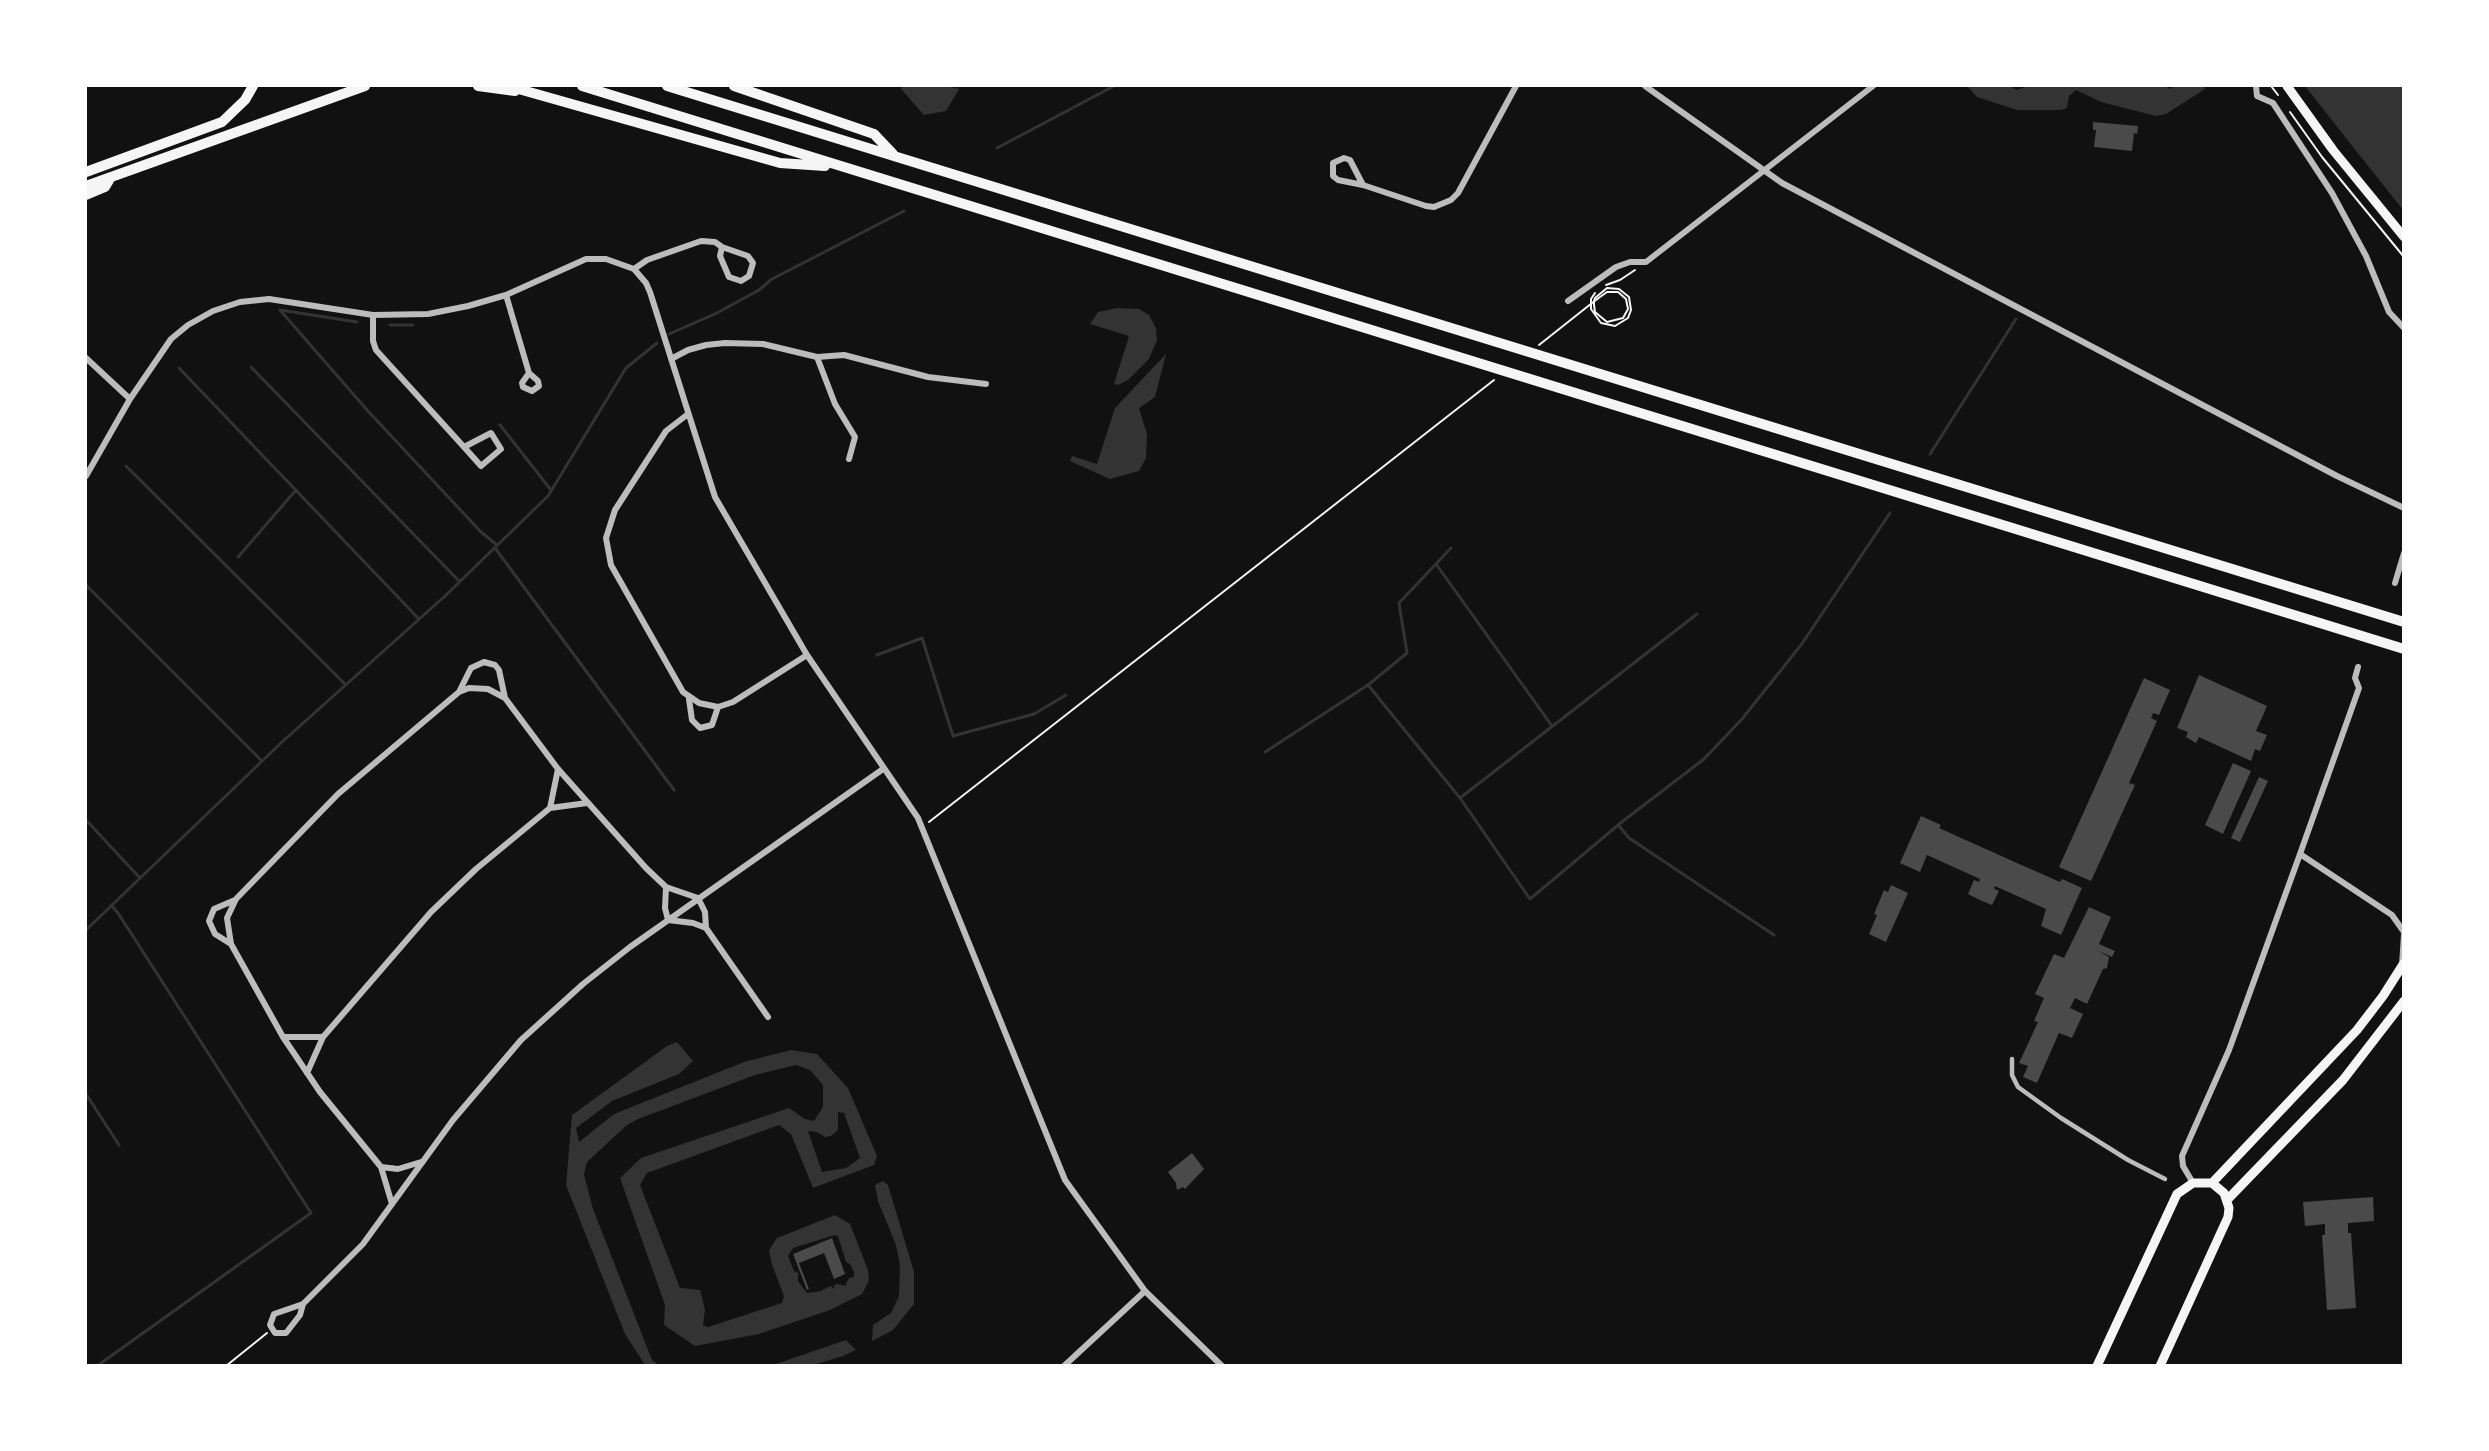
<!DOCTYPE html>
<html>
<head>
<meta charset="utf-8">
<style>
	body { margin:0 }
	#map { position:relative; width:2489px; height:1451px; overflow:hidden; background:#111; font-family:Inter,sans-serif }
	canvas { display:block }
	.frame { position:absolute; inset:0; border:87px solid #fff; pointer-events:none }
</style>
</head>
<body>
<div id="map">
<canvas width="2489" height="1451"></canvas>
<div class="frame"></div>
</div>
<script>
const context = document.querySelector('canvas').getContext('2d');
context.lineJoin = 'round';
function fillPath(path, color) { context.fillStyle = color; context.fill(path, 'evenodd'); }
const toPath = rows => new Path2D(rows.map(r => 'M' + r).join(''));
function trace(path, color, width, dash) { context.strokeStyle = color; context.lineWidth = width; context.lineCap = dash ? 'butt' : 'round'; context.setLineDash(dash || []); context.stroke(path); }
fillPath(toPath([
	[903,86,946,86,959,89,946,111,924,115,901,89],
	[1967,86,2009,86,2017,90,2028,86,2165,86,2170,89,2175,86,2204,86,2205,89,2166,114,2156,116,2101,102,2076,90,2069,96,2067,108,2061,110,2017,110,1977,97],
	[2305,86,2403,86,2403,210,2338,128],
	[1117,308,1139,309,1149,315,1156,328,1157,340,1149,359,1128,380,1118,385,1114,384,1129,336,1090,324,1098,312],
	[1166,354,1155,397,1139,408,1147,434,1146,458,1139,471,1110,479,1070,461,1072,456,1097,464,1115,408],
	[677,1042,693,1061,679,1074,612,1101,576,1128,579,1142,614,1114,744,1062,791,1050,817,1054,848,1088,877,1156,874,1165,813,1188,791,1134,779,1125,647,1173,640,1185,680,1288,700,1290,705,1310,703,1325,708,1327,782,1303,784,1296,772,1265,769,1250,777,1238,835,1215,850,1224,868,1270,869,1281,862,1294,830,1310,759,1334,695,1346,664,1325,665,1305,620,1178,641,1158,789,1108,805,1119,814,1121,823,1107,823,1085,810,1070,796,1065,755,1075,638,1119,627,1125,587,1162,584,1174,593,1209,652,1360,659,1365,645,1365,625,1334,566,1185,572,1115,667,1046],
	[838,1112,844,1113,860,1158,846,1168,822,1172,808,1131,817,1132,825,1137,831,1136,838,1130],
	[835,1235,838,1236,846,1262,850,1264,854,1272,854,1277,849,1278,845,1286,839,1284,834,1285,834,1289,830,1286,821,1291,807,1293,798,1281,798,1273,794,1271,788,1256,793,1248],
	[883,1181,888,1185,914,1272,914,1304,893,1330,872,1341,873,1325,891,1313,899,1296,900,1265,896,1245,878,1201,875,1185],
	[846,1340,856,1350,843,1356,813,1365,773,1365]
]), '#333');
trace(toPath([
	[997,148,1114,86],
	[357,322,280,310,367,410,481,532,497,545],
	[390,325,413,325],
	[669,334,717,313,759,290,772,279,904,211],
	[251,367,459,581],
	[179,368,418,618],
	[500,425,551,490],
	[1930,454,2016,319],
	[126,466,345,684],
	[495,548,674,790],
	[1451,548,1399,603,1407,653,1368,685,1460,798,1530,899,1623,821,1704,759,1742,719,1801,645,1890,513],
	[238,557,296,490],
	[1436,564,1552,726],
	[86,585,262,761],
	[877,655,922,638,953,736,1034,714,1066,695],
	[1265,752,1368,685],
	[1460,798,1697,614],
	[86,820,139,877],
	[1619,826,1629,838,1774,935],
	[86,930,282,742,445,596,548,496,626,368,657,343],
	[86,1094,119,1145],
	[97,1366,311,1213,118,913,111,905]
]), '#333', 3);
fillPath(toPath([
	[2093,122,2138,126,2137,134,2134,133,2132,151,2094,147,2096,130,2093,130],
	[2199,675,2267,706,2256,731,2267,735,2260,751,2255,749,2251,761,2199,737,2196,743,2186,737,2188,732,2177,728],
	[2144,678,2170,690,2159,715,2153,713,2151,718,2157,721,2129,783,2135,785,2091,881,2059,867],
	[2233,763,2251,771,2223,834,2205,825],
	[2259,777,2268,781,2240,842,2231,838],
	[1921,816,1941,825,1939,828,2017,863,2060,882,2062,879,2082,888,2061,935,2041,926,2046,909,1995,886,1994,889,1999,891,1992,905,1980,900,1968,894,1974,880,1979,882,1980,879,1927,855,1920,872,1900,863],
	[1891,885,1908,893,1886,942,1869,934,1877,915,1874,914,1884,890,1888,892],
	[2089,907,2111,917,2099,944,2115,951,2112,957,2096,950,2109,957,2107,968,2103,969,2087,1004,2075,998,2070,1008,2083,1014,2072,1038,2059,1033,2037,1083,2023,1077,2028,1066,2019,1063,2038,1022,2034,1021,2044,998,2035,994,2054,954,2064,958],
	[1192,1153,1204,1169,1185,1189,1183,1187,1177,1190,1176,1183,1168,1172],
	[2373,1197,2374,1221,2348,1223,2348,1233,2351,1233,2356,1308,2327,1310,2322,1235,2325,1235,2325,1224,2305,1226,2303,1202],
	[832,1238,845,1274,834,1279,824,1253,799,1263,809,1289,807,1290,793,1254]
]), '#4a4a4a');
trace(toPath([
	[2271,86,2278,95],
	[2290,112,2322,157,2404,257],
	[1606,285,1620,280,1635,270],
	[1539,345,1592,303,1600,297,1607,292,1618,292,1626,299,1628,309,1623,318,1607,322,1595,312,1594,305,1594,301,1595,298,1607,288,1619,289,1629,297,1631,310,1628,318,1615,326,1601,323,1591,309,1591,299,1595,293],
	[929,822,1494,380],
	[226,1366,267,1333]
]), '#f5f5f5', 2);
trace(toPath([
	[2012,1059,2012,1075,2018,1087,2061,1118,2128,1160,2165,1179]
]), '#bcbcbc', 4.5);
trace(toPath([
	[1645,86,1782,183,2337,476,2404,508],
	[2256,86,2257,96,2273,103,2332,193,2366,256,2389,312,2404,328],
	[1363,185,1350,160,1344,158,1333,163,1333,176,1338,180,1363,185,1426,206,1434,207,1451,200,1458,193,1516,86],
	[722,247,748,256,753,263,749,276,741,281,729,277,720,256,722,247],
	[634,269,647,260,701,241,715,242,722,247],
	[506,295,529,373,522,383,523,387,532,391,539,386,538,381,529,373],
	[1568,301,1616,267,1630,262,1646,262,1873,86],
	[373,315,373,341,376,350,464,447,481,466,501,449,491,433,464,447],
	[817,357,835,404,855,437,849,459],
	[86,358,130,399],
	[671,359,688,350,706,345,725,343,763,344,817,357,844,355,928,377,986,384],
	[688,414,666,431,615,510,606,538,611,565,683,692,699,703,718,707,733,702,807,655],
	[86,476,130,399,171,339,188,325,213,311,240,302,269,299,373,315,428,314,468,306,506,295,586,259,606,259,634,269,646,283,650,292,715,497,807,655,918,818,1065,1180,1145,1291,1222,1366],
	[2395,583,2404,553],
	[459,692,471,668,484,662,495,665,499,670,505,698],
	[689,699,692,720,700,728,712,725,718,707],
	[550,808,558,769],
	[2300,854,2392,915,2404,932],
	[666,887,665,908,668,920,693,923,706,928],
	[231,944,215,934,209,921,214,909,235,900],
	[2402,966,2404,934],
	[283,1037,323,1037],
	[307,1073,323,1037,431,912,476,869,550,808,587,803],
	[381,1167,398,1169,421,1162],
	[2193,1183,2183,1166,2182,1156,2229,1050,2300,854,2359,688,2355,678,2358,667],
	[392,1204,381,1167,320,1092,283,1037,231,944,227,918,236,899,338,794,459,692,469,688,488,689,505,698,558,769,646,868,666,887,698,898,705,912,706,928,768,1017],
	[303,1304,300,1315,286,1333,275,1333,270,1325,274,1314,303,1304,363,1244,453,1120,521,1040,583,984,630,947,883,769],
	[1064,1366,1145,1291]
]), '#bcbcbc', 6);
trace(toPath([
	[2287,86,2333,150,2404,237],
	[2212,1183,2357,1030,2383,996,2404,963],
	[2227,1200,2343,1080,2404,1001],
	[2097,1366,2177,1194,2193,1183,2212,1183,2224,1193,2229,1208,2228,1217,2160,1366]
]), '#f5f5f5', 9);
trace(toPath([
	[478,86,515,91],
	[508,86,780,163,825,166],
	[582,86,2404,649],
	[667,86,2404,622],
	[734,86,874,134,893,154],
	[86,172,222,122,245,100,253,86],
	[86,186,365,86],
	[86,195,105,187,111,177]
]), '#f5f5f5', 10);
</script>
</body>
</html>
